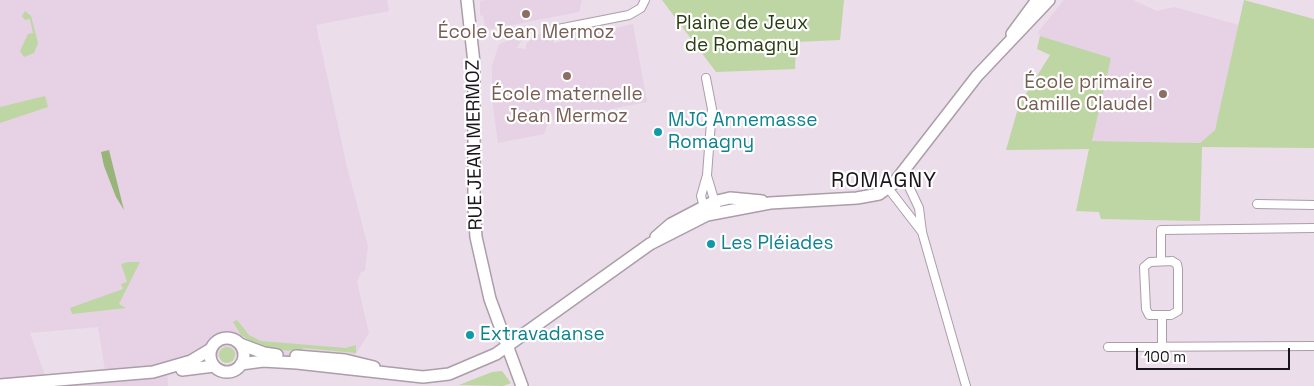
<!DOCTYPE html>
<html>
<head>
<meta charset="utf-8">
<style>
	body { margin:0 }
	#map { position:relative; width:1314px; height:386px; overflow:hidden; background:#ebdde9; font-family:"Space Grotesk",sans-serif }
	canvas { display:block }
	.scale { position:absolute; left:1136px; top:348px; width:154px; height:22px; box-sizing:border-box; border:2px solid #1a151a; border-top:0; padding-left:6px; font-size:15px; line-height:18px; white-space:nowrap; color:#1a151a; -webkit-text-stroke:4px #fff; paint-order:stroke }
</style>
</head>
<body>
<div id="map">
<canvas width="1314" height="386"></canvas>
<div class="scale">100 m</div>
</div>
<script>
const context = document.querySelector('canvas').getContext('2d');
context.lineJoin = 'round';
function fillPath(path, color) { context.fillStyle = color; context.fill(path, 'evenodd'); }
const toPath = rows => new Path2D(rows.map(r => 'M' + r).join(''));
function trace(path, color, width, dash) { context.strokeStyle = color; context.lineWidth = width; context.lineCap = dash ? 'butt' : 'round'; context.setLineDash(dash || []); context.stroke(path); }
function drawText(font, color, halo, rows, align = 'center') {
  context.font = font + ' "Space Grotesk",sans-serif'; context.lineWidth = 4.5; context.setLineDash([]); context.textBaseline = 'middle'; context.strokeStyle = halo; context.fillStyle = color; for (const [text, x, y, turn = 0] of rows) {
    context.save(); context.translate(x, y); context.rotate((+turn || 0) * Math.PI / 180); context.textAlign = isNaN(turn) ? turn : align; if (halo) context.strokeText(text, 0, 0); context.fillText(text, 0, 0); context.restore();
  }
}
fillPath(toPath([
	[0,0,387,0,389,11,316,25,347,167,368,246,365,271,361,272,357,282,369,333,349,365,227,355,167,370,168,386,0,386],
	[98,327,106,376,47,381,30,333],
	[484,0,582,0,579,12,491,29,485,28,483,15,480,16,480,1],
	[1064,0,1133,0,1157,11,1174,7,1239,25,1215,130,1200,143,1092,141,1110,58,1040,36,1038,32],
	[633,24,647,102,549,121,544,134,498,143,492,99,492,66,499,44,524,35,517,48,526,49,526,44,536,35,548,32,553,36,554,43]
]), '#e6d2e4');
fillPath(toPath([
	[662,0,844,0,840,40,796,42,795,69,716,72],
	[1244,0,1314,19,1314,148,1202,147,1200,221,1101,219,1099,212,1076,211,1089,149,1006,150,1019,105,1050,55,1037,49,1040,36,1111,58,1092,141,1200,143,1215,130],
	[25,11,31,16,38,43,34,53,24,57,20,51,28,34,33,33,30,19,25,20,22,16],
	[45,96,48,107,0,123,0,107],
	[128,262,140,262,119,304,126,308,72,314,70,308,123,289,121,284,127,282,121,264],
	[237,320,249,335,261,341,346,348,356,345,356,353,304,348,298,351,278,350,259,346,241,335,233,322],
	'219 355a8 8 0 1 1 16 0a8 8 0 1 1-16 0Z',
	[502,371,511,383,503,386,459,385,492,372]
]), '#bdd6a3');
fillPath(toPath([
	[109,150,124,210,116,197,104,166,101,152]
]), '#98b479');
const street = toPath([
	[558,29,629,15,641,8,645,0],
	[902,172,919,208,922,232,966,386],
	[707,176,716,206],
	[888,188,922,232],
	[1257,204,1314,205],
	[705,211,701,196,707,175,712,109,706,78],
	[1161,261,1161,230,1314,228],
	[1172,261,1177,264,1178,269,1178,311,1171,315,1149,315,1146,309,1144,267,1150,262,1172,261],
	[1162,316,1162,347],
	[1108,347,1314,346]
]);
const secondary = toPath([
	[467,0,474,63,474,206,476,237,490,299,522,386],
	[1012,34,1037,0],
	[656,237,671,224,713,202,730,198,762,201],
	'210 355a17 17 0 1 1 34 0a17 17 0 1 1-34 0Z',
	[240,344,264,353,277,355],
	[296,356,345,360,374,367],
	[241,364,263,361,297,363,423,377,449,374,496,354,650,244,707,215,770,203,857,198,879,194,894,183,977,76,1049,0],
	[182,370,214,366],
	[0,385,153,372,191,361,211,349]
]);
trace(street, '#ab9ea9', 10);
trace(secondary, '#ab9ea9', 14);
trace(street, '#fff', 8);
trace(secondary, '#fff', 11);
for (const [x, y, r, color] of [
	[526,14,5,"#8d6e63"],
	[567,76,5,"#8d6e63"],
	[1163,94,5,"#8d6e63"],
	[658,132,5,"#0f9aa8"],
	[711,244,5,"#0f9aa8"],
	[470,335,5,"#0f9aa8"]
]) { const dot = new Path2D(); dot.arc(x, y, r, 0, 2 * Math.PI); context.fillStyle = color; context.fill(dot); trace(dot, '#fff', 2); }
drawText('19px', '#2a3d12', '#fff', [
	["Plaine de Jeux",742,24],
	["de Romagny",742,46]
]);
drawText('19px', '#785e54', '#fff', [
	["École Jean Mermoz",526,33],
	["École primaire",1153,83,"right"],
	["Camille Claudel",1153,105,"right"],
	["École maternelle",567,95],
	["Jean Mermoz",567,117]
]);
drawText('19px', '#0d838f', '#fff', [
	["MJC Annemasse",668,121],
	["Romagny",668,143],
	["Les Pléiades",721,244],
	["Extravadanse",480,335]
], 'left');
drawText('19px', '#1a151a', '#fff', [
	["RUE JEAN MERMOZ",475,145,-91]
]);
context.letterSpacing = '1px';
drawText('21px', '#1a151a', '#fff', [
	["ROMAGNY",884,181]
]);
context.letterSpacing = '0px';
</script>
</body>
</html>
